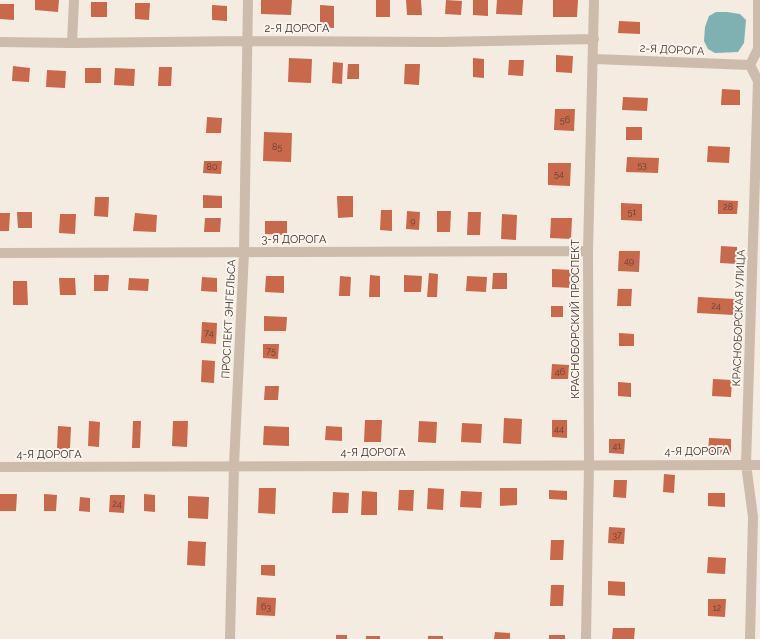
<!DOCTYPE html>
<html>
<head>
<meta charset="utf-8">
<style>
	body { margin:0 }
	canvas { display:block; background:#f4ebe1 }
</style>
</head>
<body>
<canvas width="760" height="639"></canvas>
<script>
const context = document.querySelector('canvas').getContext('2d');
context.lineJoin = 'round';
function fillPath(path, color) { context.fillStyle = color; context.fill(path, 'evenodd'); }
const toPath = rows => new Path2D(rows.map(r => 'M' + r).join(''));
function trace(path, color, width, dash) { context.strokeStyle = color; context.lineWidth = width; context.lineCap = dash ? 'butt' : 'round'; context.setLineDash(dash || []); context.stroke(path); }
function drawText(font, color, halo, rows, align = 'center') {
  context.font = font + ' Raleway,sans-serif'; context.lineWidth = 4; context.setLineDash([]); context.textBaseline = 'middle'; context.strokeStyle = halo; context.fillStyle = color; for (const [text, x, y, turn = 0] of rows) {
    context.save(); context.translate(x, y); context.rotate((+turn || 0) * Math.PI / 180); context.textAlign = isNaN(turn) ? turn : align; if (halo) context.strokeText(text, 0, 0); context.fillText(text, 0, 0); context.restore();
  }
}
fillPath(toPath([
	[716,12,727,12,740,14,746,20,744,43,738,52,715,53,708,49,704,41,705,27,709,16]
]), '#7fb0b2');
fillPath(toPath([
	[35,0,59,0,58,12,35,10],
	[261,0,292,0,291,15,261,14],
	[376,0,390,0,390,17,376,17],
	[406,0,421,0,422,15,407,15],
	[446,0,462,1,461,15,445,14],
	[473,0,488,0,488,16,473,15],
	[497,0,523,0,522,15,496,14],
	[553,0,578,0,577,17,553,17],
	[91,2,107,2,107,17,91,17],
	[135,3,150,3,149,20,135,19],
	[0,4,14,4,14,20,0,19],
	[212,5,227,6,227,21,212,20],
	[320,5,334,6,334,28,320,27],
	[619,21,640,22,640,34,618,33],
	[556,55,573,56,572,73,556,72],
	[289,58,312,59,311,83,288,82],
	[473,58,484,59,484,78,473,77],
	[509,60,524,60,523,76,508,75],
	[333,62,343,63,342,84,332,83],
	[348,64,359,64,359,79,347,79],
	[405,64,420,64,419,85,404,84],
	[13,66,30,68,29,82,12,81],
	[159,67,172,67,171,86,158,86],
	[85,68,101,68,101,83,85,83],
	[115,68,135,69,134,86,114,85],
	[47,70,66,71,65,88,46,87],
	[722,89,740,90,740,105,721,105],
	[623,97,648,98,647,111,622,110],
	[555,109,575,109,574,131,554,130],
	[207,117,222,118,221,133,206,133],
	[626,127,642,127,642,140,626,140],
	[264,132,292,133,291,162,263,161],
	[708,146,730,147,729,163,707,162],
	[627,157,659,158,658,173,626,172],
	[204,161,222,161,221,174,203,173],
	[548,163,571,163,570,186,548,185],
	[203,195,222,196,222,208,203,208],
	[337,196,353,196,353,217,338,218],
	[95,197,109,197,108,217,94,216],
	[718,200,738,201,737,214,718,214],
	[621,203,642,204,642,221,621,220],
	[381,210,392,210,392,231,380,230],
	[407,211,420,212,419,230,406,229],
	[437,211,451,211,450,232,437,232],
	[17,212,32,212,32,228,18,228],
	[468,212,481,212,480,235,467,235],
	[0,213,10,213,9,231,0,231],
	[135,213,157,215,156,232,133,231],
	[60,214,76,214,75,234,59,233],
	[502,214,517,215,516,240,501,239],
	[205,218,221,218,220,232,204,232],
	[551,218,572,218,571,239,550,238],
	[265,221,287,221,287,235,265,234],
	[721,246,737,247,737,264,720,263],
	[619,251,640,251,639,272,618,271],
	[552,269,573,270,572,288,552,287],
	[429,273,438,274,437,297,427,297],
	[493,273,507,273,507,289,492,289],
	[94,275,109,275,108,291,94,291],
	[370,275,380,276,380,297,369,297],
	[404,275,422,276,421,292,404,292],
	[266,276,284,276,284,293,265,292],
	[340,276,351,277,350,296,339,296],
	[467,276,487,277,486,292,466,291],
	[202,277,217,278,217,292,201,291],
	[59,278,75,278,76,295,60,295],
	[129,278,149,279,148,291,128,290],
	[13,281,27,281,28,305,13,305],
	[618,289,632,289,631,306,617,306],
	[698,297,735,299,734,315,697,313],
	[551,306,563,306,563,317,551,317],
	[264,316,287,317,286,331,264,331],
	[202,322,217,323,216,344,201,343],
	[619,333,634,334,634,346,619,346],
	[263,344,279,344,278,359,263,358],
	[202,360,215,361,214,383,201,382],
	[552,364,569,365,568,379,551,379],
	[713,379,732,380,731,397,712,396],
	[618,382,631,383,631,397,618,396],
	[265,386,279,386,278,400,264,400],
	[504,418,522,419,521,444,503,443],
	[365,420,382,420,381,442,364,442],
	[552,420,567,420,567,438,552,437],
	[89,421,100,422,99,447,88,446],
	[133,421,141,421,140,448,132,448],
	[173,421,188,421,187,447,172,446],
	[419,421,437,422,436,443,418,442],
	[462,423,482,424,481,443,461,442],
	[58,426,71,427,70,449,57,449],
	[264,426,289,427,289,446,263,445],
	[326,426,342,427,342,441,325,440],
	[709,438,731,439,731,455,708,454],
	[609,439,625,439,624,454,609,453],
	[664,474,675,475,674,493,663,492],
	[614,480,627,480,626,498,613,497],
	[259,488,276,488,275,514,258,513],
	[428,488,444,489,443,510,427,509],
	[500,488,517,488,517,505,500,506],
	[399,490,414,490,413,511,398,510],
	[549,490,567,491,567,500,549,499],
	[362,491,377,492,377,515,361,515],
	[461,491,482,492,481,508,460,507],
	[333,492,349,493,348,513,332,513],
	[708,493,725,493,725,507,708,506],
	[0,494,17,494,16,511,0,511],
	[44,494,57,495,56,511,44,511],
	[144,494,155,495,155,512,144,511],
	[110,495,125,495,124,513,109,512],
	[188,496,209,497,208,519,188,518],
	[80,497,90,498,90,512,79,511],
	[609,527,625,528,624,544,608,543],
	[551,540,564,540,563,560,550,560],
	[188,541,206,542,205,566,187,565],
	[708,557,726,558,725,574,707,573],
	[261,565,275,565,275,576,261,575],
	[608,581,625,582,625,596,608,595],
	[551,585,564,585,563,606,550,606],
	[257,597,276,598,275,616,256,615],
	[708,599,726,599,725,617,708,616],
	[613,628,635,628,634,639,612,639],
	[495,632,510,633,510,639,494,639],
	[336,635,347,635,347,639,336,639],
	[549,635,565,635,565,639,549,639],
	[366,636,380,636,380,639,366,639],
	[428,636,443,636,443,639,428,639]
]), '#c8694b');
trace(toPath([
	[0,42,72,43,247,41,440,42,594,39],
	[72,43,74,0],
	[594,59,750,65],
	[0,253,588,251],
	[0,467,760,465],
	[230,639,234,465,244,252,248,0],
	[586,639,589,465,588,251,594,0],
	[750,639,753,517,746,464,758,81,750,65,758,49,758,0]
]), '#cdbbac', 10);
drawText('9px', '#5e3e33', null, [
	["56",565,120],
	["85",277,147],
	["53",642,165],
	["80",212,167],
	["54",559,174],
	["28",728,207],
	["51",632,212],
	["9",413,221],
	["49",629,261],
	["24",716,306],
	["74",209,333],
	["75",271,351],
	["46",560,372],
	["44",559,429],
	["41",617,446],
	["24",117,504],
	["37",617,535],
	["63",266,607],
	["12",717,608]
]);
drawText('11px', '#3b302b', '#fbf5ee', [
	["2-Я ДОРОГА",297,29],
	["2-Я ДОРОГА",672,50,3],
	["3-Я ДОРОГА",294,240],
	["КРАСНОБОРСКАЯ УЛИЦА",739,318,-88],
	["ПРОСПЕКТ ЭНГЕЛЬСА",229,319,-87],
	["КРАСНОБОРСКИЙ ПРОСПЕКТ",576,319,-90],
	["4-Я ДОРОГА",697,452],
	["4-Я ДОРОГА",373,453],
	["4-Я ДОРОГА",49,455]
]);
</script>
</body>
</html>
